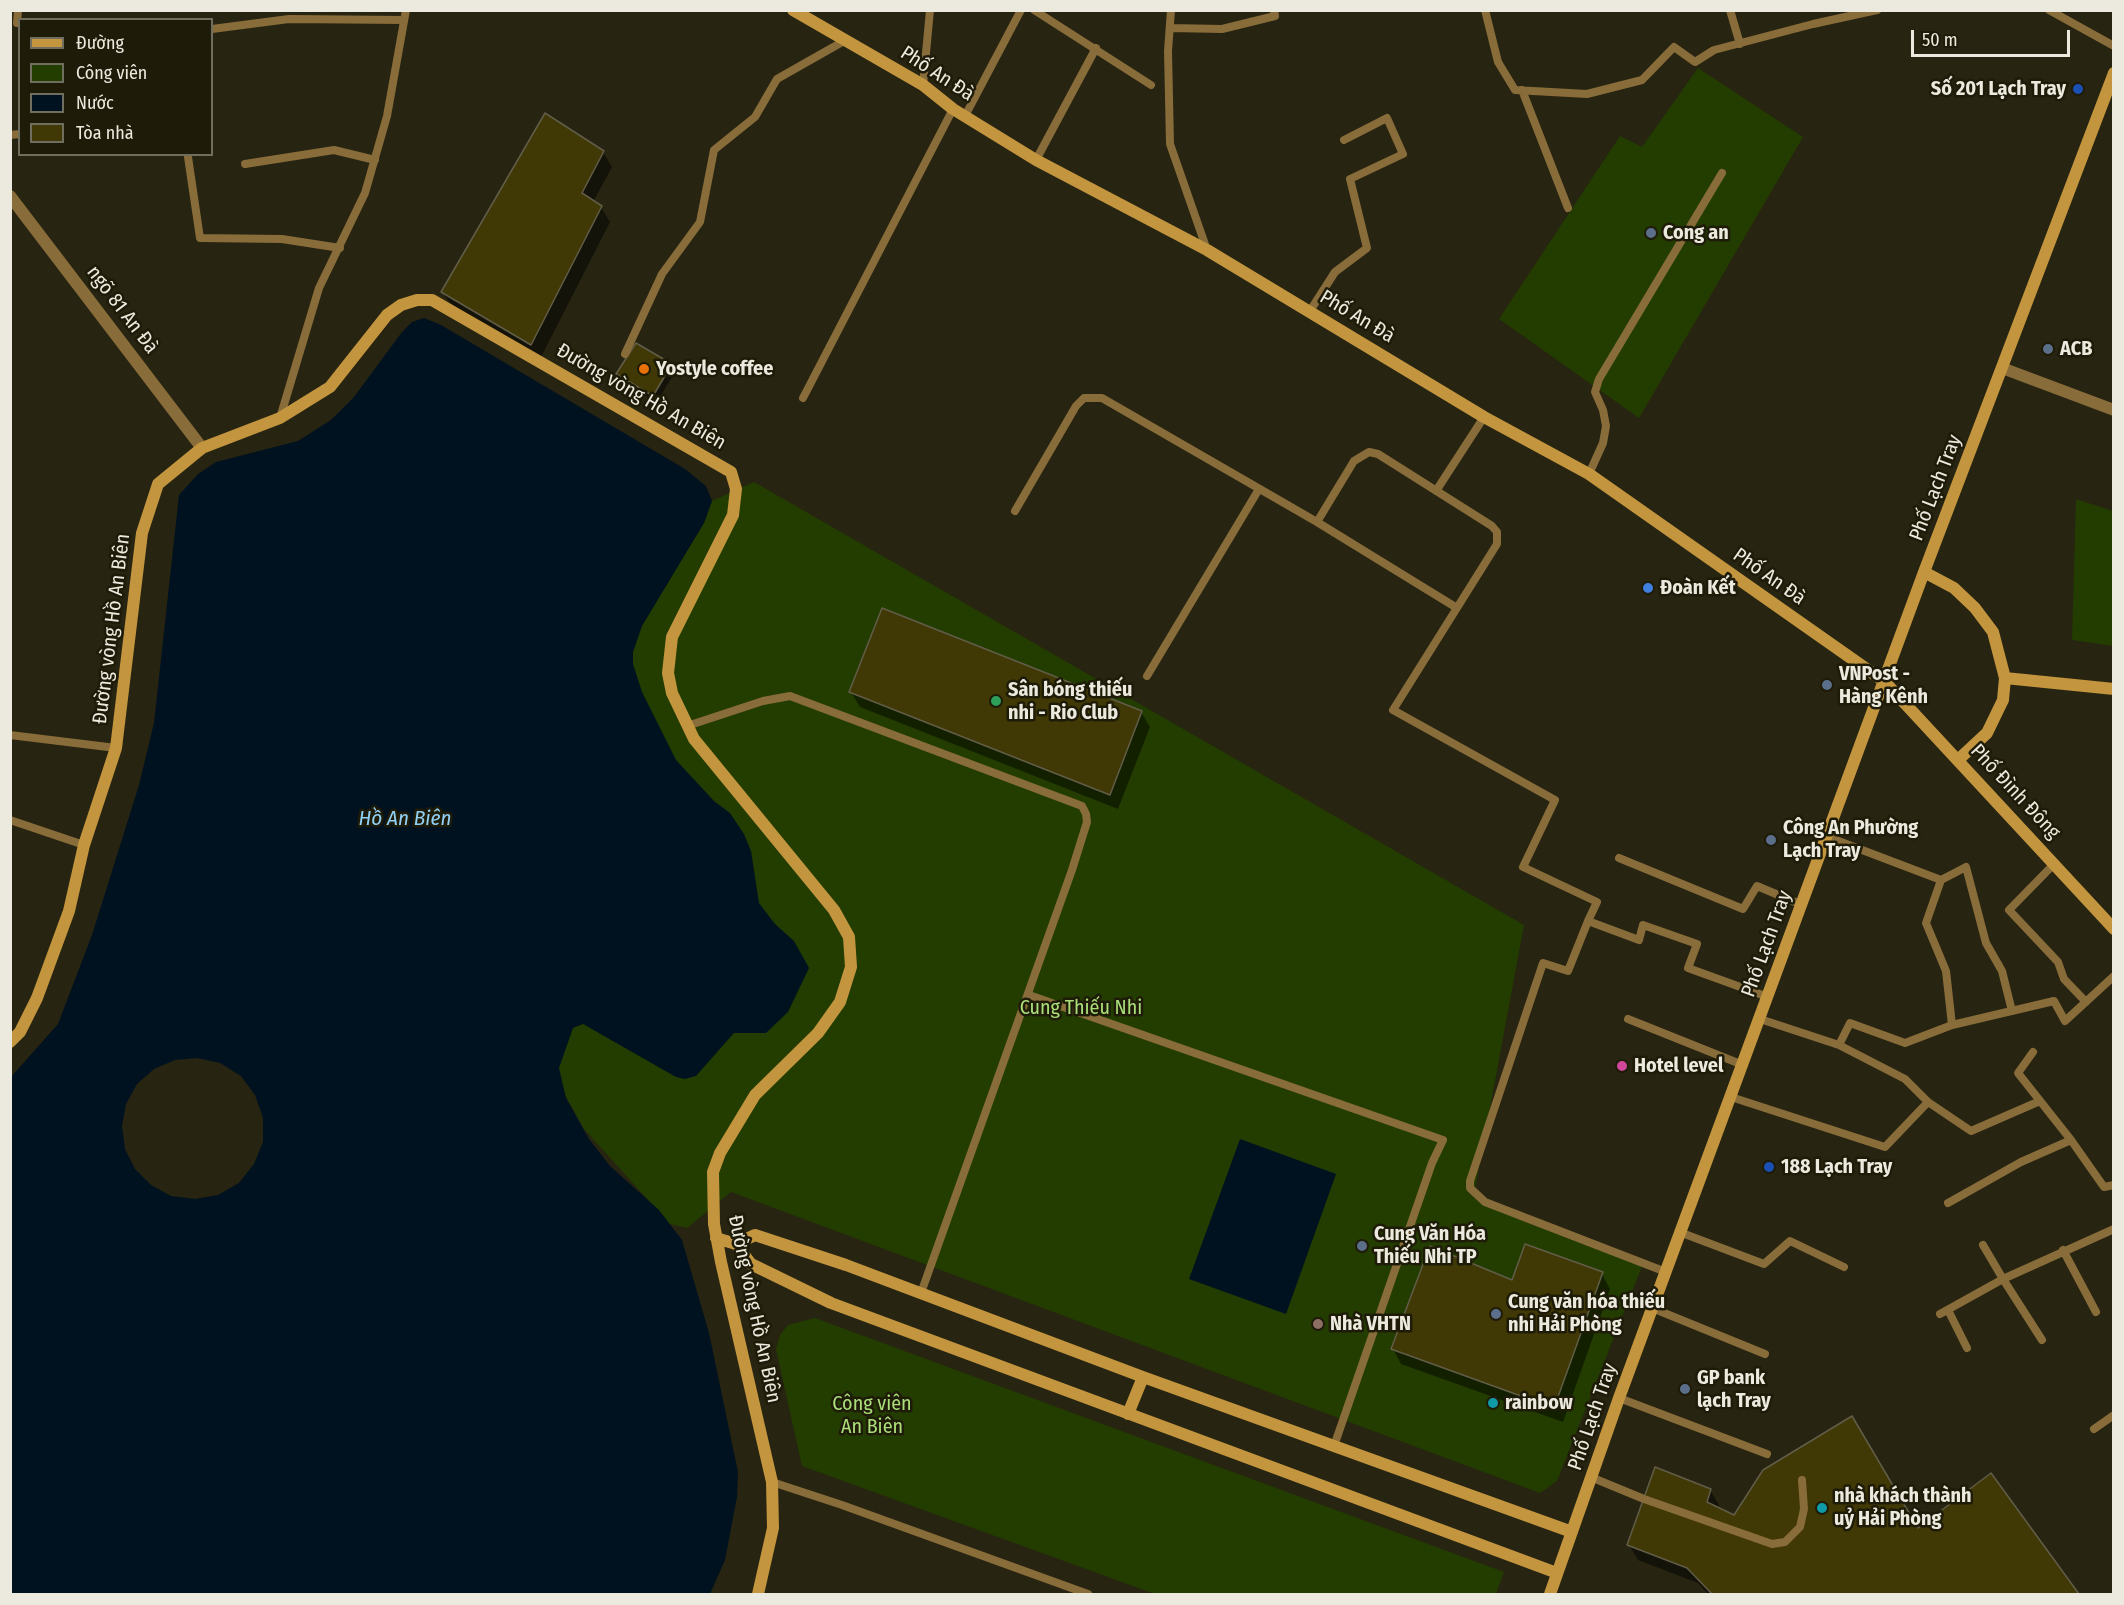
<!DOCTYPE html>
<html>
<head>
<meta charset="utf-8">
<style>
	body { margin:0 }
	#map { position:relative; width:2124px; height:1605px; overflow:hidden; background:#272411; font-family:"Fira Sans Condensed",sans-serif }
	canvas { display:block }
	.frame { position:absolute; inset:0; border:12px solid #eceade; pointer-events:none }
	.legend { position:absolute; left:18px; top:18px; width:195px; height:138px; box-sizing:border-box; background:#1e1b08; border:2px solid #706e5e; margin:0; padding:8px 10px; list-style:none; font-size:18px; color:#eceade }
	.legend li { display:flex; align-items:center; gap:12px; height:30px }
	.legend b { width:30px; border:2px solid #706e5e }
	.scale { position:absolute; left:1911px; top:30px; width:159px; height:27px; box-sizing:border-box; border:3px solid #eceade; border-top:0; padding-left:8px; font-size:18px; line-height:21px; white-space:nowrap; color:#eceade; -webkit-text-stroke:4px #1e1b08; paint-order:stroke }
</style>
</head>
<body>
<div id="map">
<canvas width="2124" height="1605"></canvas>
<div class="frame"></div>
<ul class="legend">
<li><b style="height:8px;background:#c2953e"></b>Đường</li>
<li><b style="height:16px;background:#233d00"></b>Công viên</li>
<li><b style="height:16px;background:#001220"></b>Nước</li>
<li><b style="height:16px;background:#403805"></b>Tòa nhà</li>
</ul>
<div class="scale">50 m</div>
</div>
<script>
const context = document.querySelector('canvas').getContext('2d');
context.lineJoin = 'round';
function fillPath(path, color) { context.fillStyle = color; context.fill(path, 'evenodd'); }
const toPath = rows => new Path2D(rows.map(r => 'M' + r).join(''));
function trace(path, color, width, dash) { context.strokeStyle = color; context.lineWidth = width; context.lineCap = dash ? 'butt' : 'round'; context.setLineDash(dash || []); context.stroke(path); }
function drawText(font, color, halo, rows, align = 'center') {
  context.font = font + ' "Fira Sans Condensed",sans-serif'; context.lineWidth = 5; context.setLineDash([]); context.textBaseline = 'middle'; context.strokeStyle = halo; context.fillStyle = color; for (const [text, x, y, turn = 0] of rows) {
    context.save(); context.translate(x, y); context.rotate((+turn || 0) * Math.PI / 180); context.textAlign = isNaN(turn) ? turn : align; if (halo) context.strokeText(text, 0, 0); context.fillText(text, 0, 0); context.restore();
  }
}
fillPath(toPath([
	[1698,68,1803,137,1639,418,1499,319,1620,136,1642,147],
	[754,482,1524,925,1474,1194,1643,1264,1557,1481,1540,1493,731,1192,687,1228,670,1224,584,1129,545,1059,664,771,624,653,704,523,712,501],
	[2076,499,2113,511,2113,646,2072,640],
	[815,1318,1504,1572,1496,1594,1155,1594,802,1466,776,1349,780,1335,788,1325]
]), '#233d00');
fillPath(toPath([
	[424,318,441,325,685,469,706,486,712,501,704,523,642,626,633,652,633,664,642,692,676,760,714,801,730,813,744,834,751,851,759,903,775,924,794,941,809,968,788,1012,766,1033,734,1033,696,1076,685,1079,676,1077,583,1024,573,1028,559,1068,566,1098,589,1139,610,1166,659,1210,682,1240,709,1333,738,1472,737,1497,725,1560,710,1594,11,1594,11,1077,58,1024,92,935,139,785,154,723,179,495,198,474,216,462,298,441,331,420,354,397,402,332,412,322],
	[197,1058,220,1063,241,1076,255,1095,263,1118,263,1142,254,1164,239,1183,218,1195,195,1199,171,1196,151,1185,135,1169,125,1149,122,1126,126,1104,137,1084,154,1069,175,1060],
	[1240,1139,1336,1174,1286,1314,1189,1279]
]), '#001220');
fillPath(toPath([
	[603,152,612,167,593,202,601,207,610,222,540,359,452,307,443,292],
	[671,365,675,372,657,402,622,382,618,374],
	[851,692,1141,712,1150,727,1118,809,860,707],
	[1602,1274,1610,1289,1563,1422,1401,1364,1393,1349,1513,1282],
	[1991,1475,2077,1594,1708,1594,1698,1583,1638,1560,1629,1545,1710,1490,1719,1505,1718,1509,1734,1517,1917,1530]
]), '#0007');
const building = toPath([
	[545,113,604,151,582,193,602,206,531,345,441,292,545,113],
	[636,343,672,364,653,396,616,374,636,343],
	[882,608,1142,711,1110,795,849,692,882,608],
	[1525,1244,1603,1272,1554,1408,1391,1349,1430,1246,1512,1280,1525,1244],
	[1852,1416,1918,1528,1991,1473,2079,1594,1712,1594,1687,1568,1627,1545,1655,1467,1711,1489,1707,1502,1734,1515,1763,1470,1852,1416]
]);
fillPath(building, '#403805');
trace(building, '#615d48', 1.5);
trace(toPath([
	[18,10,17,23,20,23],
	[1034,10,1151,85],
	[1171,10,1168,51,1170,144,1207,250],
	[1485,10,1498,62,1515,90,1587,94,1642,80,1674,47,1695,62,1714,50,1813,24,1877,10],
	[1730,10,1740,44],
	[2049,10,2114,46],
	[1170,28,1222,29,1275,16,1274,10],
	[212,29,289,19,404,20],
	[923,85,930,10],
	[1522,90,1568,208],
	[965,116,1021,10],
	[10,135,20,134],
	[188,157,200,238,282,239,340,248],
	[1036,160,1096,48],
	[245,164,334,150,375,160],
	[1310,311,1335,272,1367,248,1350,179,1403,154,1387,118,1344,140],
	[625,354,662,274,700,222,714,150,755,117,777,79,844,41],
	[803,398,953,109],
	[280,418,319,288,365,193,387,116,406,10],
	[1589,474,1603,443,1606,426,1603,410,1595,392,1599,379,1722,173],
	[1436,491,1484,417],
	[1015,511,1076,406,1084,398,1102,398,1317,522,1457,608],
	[1317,522,1354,461,1369,452,1378,454,1492,526,1497,532,1497,544,1393,710,1555,800,1523,867,1597,902,1588,921],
	[1147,676,1259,489],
	[687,726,763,701,790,696,1082,806,1086,814,1087,822,1072,870,921,1293],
	[10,735,116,748],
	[10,820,84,845],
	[1828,837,1941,880,1926,923,1946,971,1952,1025],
	[1619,858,1743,909,1757,886,1802,905],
	[2055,863,2009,910,2058,962,2064,979,2086,1002],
	[1941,880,1966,867,1986,943,2002,971,2012,1011],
	[1029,995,1443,1140,1432,1163,1334,1446],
	[1628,1019,1743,1065],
	[1760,1019,1839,1045,1850,1023,1905,1043,1952,1025,2054,1001,2065,1021,2114,976],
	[1839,1045,1905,1079,1928,1102,1971,1131,2040,1101],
	[2033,1052,2018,1073,2071,1140,2104,1187,2114,1185],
	[1731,1097,1885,1147,1928,1102],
	[1948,1203,2021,1162,2071,1140],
	[1682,1233,1764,1264,1790,1241,1844,1267],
	[2063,1250,2096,1312],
	[1666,1272,1485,1202,1470,1188,1470,1181,1543,963,1568,971,1588,921,1639,940,1643,925,1697,944,1688,968,1768,997],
	[1652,1308,1765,1354],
	[1948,1310,1967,1348],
	[1940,1314,2003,1279,1983,1245],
	[2042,1340,2003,1279,2114,1229],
	[1619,1398,1767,1454],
	[2094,1429,2114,1415],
	[1593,1478,1644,1499,1772,1544,1785,1542,1800,1527,1804,1509,1802,1480],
	[772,1482,842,1505,1088,1594]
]), '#886c3a', 8);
trace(toPath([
	[10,196,202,448],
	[2002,368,2114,410]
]), '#886c3a', 12);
trace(toPath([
	[793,10,923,85,953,109,1036,160,1207,250,1484,417,1589,474,1885,682,2114,929],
	[1924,572,1954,588,1975,608,1993,632,2005,678,2003,700,1987,733,1958,760],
	[2005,678,2114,689],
	[10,1042,20,1032,37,998,69,911,84,845,116,748,142,533,158,484,202,448,280,418,330,387,387,315,401,305,417,300,432,300,731,472,736,489,733,515,672,637,668,673,672,693,694,739,834,910,849,937,851,967,840,1002,818,1033,755,1095,720,1153,713,1172,714,1224,721,1262,772,1482,773,1528,758,1594],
	[716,1238,736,1244,751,1264,831,1303,1557,1573],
	[736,1244,755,1235,846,1265,1143,1377,1572,1532],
	[1128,1414,1143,1377],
	[1550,1594,1619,1398,1924,572,2114,73]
]), '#c2953e', 12);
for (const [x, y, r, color] of [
	[2078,89,6,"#1a4fb4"],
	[1651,233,6,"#5c6f8a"],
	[2048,349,6,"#5c6f8a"],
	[644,369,6,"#e8710a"],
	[1648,588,6,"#3f7fe0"],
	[1827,685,6,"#5c6f8a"],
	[996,701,6,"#2e9e5b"],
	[1771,840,6,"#5c6f8a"],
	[1622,1066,6,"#d1479c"],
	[1769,1167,6,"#1a4fb4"],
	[1362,1246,6,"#5c6f8a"],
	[1496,1314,6,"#5c6f8a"],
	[1318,1324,6,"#8d6e63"],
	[1685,1389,6,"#5c6f8a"],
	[1493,1403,6,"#0f9aa8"],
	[1822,1508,6,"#0f9aa8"]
]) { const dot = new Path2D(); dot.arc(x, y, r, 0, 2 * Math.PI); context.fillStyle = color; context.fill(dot); trace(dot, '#1e1b08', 2); }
drawText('20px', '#eceade', '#1e1b08', [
	["Phố An Đà",937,74,33],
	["ngõ 81 An Đà",122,310,53],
	["Phố An Đà",1357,317,31],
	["Đường vòng Hồ An Biên",641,397,30],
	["Phố Lạch Tray",1936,488,-69],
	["Phố An Đà",1769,577,35],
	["Đường vòng Hồ An Biên",112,629,-83],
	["Phố Đình Đông",2015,792,47],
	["Phố Lạch Tray",1767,944,-70],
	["Đường vòng Hồ An Biên",754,1309,78],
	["Phố Lạch Tray",1593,1417,-71]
]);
drawText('bold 20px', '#eceade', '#1e1b08', [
	["Số 201 Lạch Tray",2066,89,"right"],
	["Cong an",1663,233],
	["ACB",2060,349],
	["Yostyle coffee",656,369],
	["Đoàn Kết",1660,588],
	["VNPost -",1839,674],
	["Hàng Kênh",1839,697],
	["Sân bóng thiếu",1008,690],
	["nhi - Rio Club",1008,713],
	["Công An Phường",1783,828],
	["Lạch Tray",1783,851],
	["Hotel level",1634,1066],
	["188 Lạch Tray",1781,1167],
	["Cung Văn Hóa",1374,1234],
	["Thiếu Nhi TP",1374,1257],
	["Cung văn hóa thiếu",1508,1302],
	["nhi Hải Phòng",1508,1325],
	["Nhà VHTN",1330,1324],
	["GP bank",1697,1378],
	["lạch Tray",1697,1401],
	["rainbow",1505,1403],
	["nhà khách thành",1834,1496],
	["uỷ Hải Phòng",1834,1519]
], 'left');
drawText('20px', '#aade79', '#1e1b08', [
	["Cung Thiếu Nhi",1081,1008],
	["Công viên",872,1404],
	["An Biên",872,1427]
]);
drawText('italic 21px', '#91d1f7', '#1e1b08', [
	["Hồ An Biên",405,819]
]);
</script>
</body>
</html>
